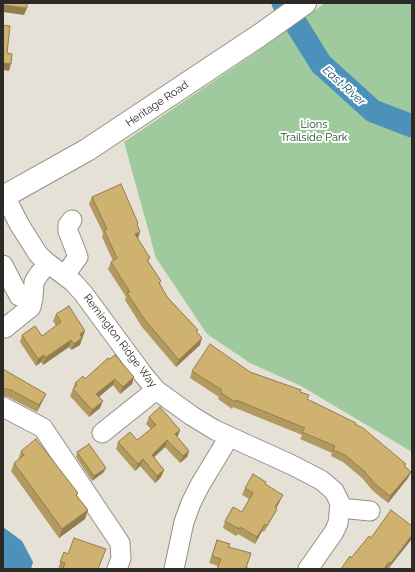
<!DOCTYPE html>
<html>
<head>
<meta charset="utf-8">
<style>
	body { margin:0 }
	#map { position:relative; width:415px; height:572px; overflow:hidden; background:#e6e1d7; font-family:Raleway,sans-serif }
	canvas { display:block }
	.frame { position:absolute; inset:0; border:4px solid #2c2a27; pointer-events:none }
</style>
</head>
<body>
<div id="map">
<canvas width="415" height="572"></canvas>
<div class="frame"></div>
</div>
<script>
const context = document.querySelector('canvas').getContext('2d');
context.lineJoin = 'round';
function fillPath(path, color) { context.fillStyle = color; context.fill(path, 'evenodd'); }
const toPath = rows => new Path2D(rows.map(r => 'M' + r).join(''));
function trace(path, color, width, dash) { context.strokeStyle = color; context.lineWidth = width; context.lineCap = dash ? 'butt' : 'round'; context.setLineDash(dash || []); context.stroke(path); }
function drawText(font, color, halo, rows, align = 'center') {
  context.font = font + ' Raleway,sans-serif'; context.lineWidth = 4; context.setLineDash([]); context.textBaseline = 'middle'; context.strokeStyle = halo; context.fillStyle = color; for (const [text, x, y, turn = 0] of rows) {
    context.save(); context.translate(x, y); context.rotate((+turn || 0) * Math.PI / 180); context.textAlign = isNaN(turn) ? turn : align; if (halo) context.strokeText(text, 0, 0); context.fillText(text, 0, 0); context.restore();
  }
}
fillPath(toPath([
	[325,3,412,3,412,452,301,386,250,363,207,334,156,258,124,142,251,56]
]), '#9eca9e');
fillPath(toPath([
	[3,527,22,541,33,562,31,569,3,569]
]), '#4b91b9');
trace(toPath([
	[283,3,321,64,373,111,412,126]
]), '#4b91b9', 23);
const minor = toPath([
	[5,196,19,224,38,254,45,261,73,282,83,293,142,373,156,390,192,416,215,430,292,465,321,480,334,491,340,503,338,523,334,532,308,569],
	[3,265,19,296,33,295],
	[65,275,78,257,68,231,68,225,72,220],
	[5,328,31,307,33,298,34,282,39,274,48,264],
	[3,407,43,428,120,543,121,558,117,569],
	[102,433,156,390],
	[340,508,370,511],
	[174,569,184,522,191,503,200,485,229,437]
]);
const major = toPath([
	[3,197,87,150,260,35,305,3]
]);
trace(minor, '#949087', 21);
trace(major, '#949087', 24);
trace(minor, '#fff', 19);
trace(major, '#fff', 22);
fillPath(toPath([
	[92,197,137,225,138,239,150,258,148,261,161,281,160,284,168,298,198,330,197,332,200,345,176,367,142,327,125,300,126,297,108,269,111,262,113,261,102,237,103,233,89,204],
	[56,314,85,331,80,345,71,350,69,347,43,365,41,362,36,366,20,342,22,335,42,336,56,326,53,321],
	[110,359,134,377,132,384,120,394,113,385,99,397,100,408,89,417,70,396,73,389,75,383,85,379],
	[3,369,43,400,37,412,8,397,3,396],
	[192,371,250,372,300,392,307,399,355,424,406,464,405,466,411,472,408,478,388,503,373,491,362,478,343,462,331,456,332,453,300,439,302,435,233,407,232,409,218,399,219,397,190,378],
	[149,417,180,430,177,437,189,451,187,457,180,463,165,447,154,457,164,470,161,477,155,483,140,466,135,471,116,449,118,442,137,440,151,429,146,424],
	[21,451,78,493,77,496,88,510,85,519,59,538,11,471,14,463,18,460],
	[77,452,104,472,92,481,76,457],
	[266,482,265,484,280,501,276,508,277,509,274,515,264,532,262,531,255,544,238,534,236,536,223,528,225,521,242,512,249,499,242,495,245,488],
	[412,526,389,569,341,569,371,538],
	[217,540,230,544,229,547,248,569,217,569,218,566,209,563],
	[64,552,98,569,58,569]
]), '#b2995f');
fillPath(toPath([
	[3,5,27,8,24,15,3,12],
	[3,63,11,64,9,71,3,70],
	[140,232,138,239,135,234],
	[85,331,82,338,77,341,80,334],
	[82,338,80,345,71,350,74,344],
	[202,338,200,345,176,367,179,360],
	[71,340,69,347,43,365,45,358],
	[44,355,41,362,36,366,38,359],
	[134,377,132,384,120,394,123,387],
	[115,379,113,385,94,401,96,394],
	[46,394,37,412,39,405],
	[103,401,100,408,89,417,92,410],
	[180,430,178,436,172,441,175,434],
	[167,440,165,447,149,462,152,455],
	[189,451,187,457,180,463,183,456],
	[143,459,140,466,135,471,138,464],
	[106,468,104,472,92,481,94,476],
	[164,470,161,477,155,483,157,476],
	[411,472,408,478,388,503,390,496],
	[283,495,280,501,273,514,275,507],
	[88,510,85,519,59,538,62,529],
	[265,524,262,531,255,544,257,537],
	[412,535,412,539,388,569,391,563],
	[389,562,387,569,384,569]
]), '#917d4e');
const building = toPath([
	[3,3,27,3,27,8,3,5,3,3],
	[3,25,10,26,7,53,12,54,11,64,3,63,3,25],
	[121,184,138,223,137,224,140,232,135,234,150,258,147,260,161,281,159,283,168,298,198,330,196,331,202,338,179,360,145,320,127,293,130,292,111,262,117,258,104,230,107,229,92,197,121,184],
	[69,306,85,331,80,334,82,338,74,344,71,340,45,358,44,355,38,359,22,335,35,326,42,336,61,322,56,314,69,306],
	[210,344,250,372,301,390,300,392,309,395,307,399,356,423,355,424,363,428,406,464,404,466,411,472,390,496,375,484,364,471,345,455,333,450,335,446,302,432,305,428,236,400,235,402,220,392,222,390,192,371,210,344],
	[115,355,134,377,123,387,115,379,96,394,103,401,92,410,73,389,77,385,75,383,83,376,85,379,108,358,110,359,115,355],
	[3,369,46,394,39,405,11,390,6,389,3,388,3,369],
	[160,407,180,430,175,434,189,451,183,456,167,440,152,455,164,470,157,476,143,459,138,464,118,442,130,432,137,440,156,425,149,417,160,407],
	[36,439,75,489,78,493,76,495,88,510,62,529,14,463,24,455,21,451,36,439],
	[89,444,106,468,94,476,77,452,89,444],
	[253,474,266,482,265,484,283,495,275,507,277,509,267,526,265,524,257,537,240,527,239,529,225,521,233,507,242,512,253,493,245,488,253,474],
	[391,510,412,526,412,535,391,563,389,562,384,569,383,568,382,569,341,569,350,556,351,558,369,536,371,538,391,510],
	[74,538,106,549,98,569,63,569,65,563,60,562,64,552,68,554,74,538],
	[217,540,230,544,228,547,251,553,246,568,248,568,248,569,217,569,221,559,212,556,217,540]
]);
fillPath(building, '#cfb26f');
trace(building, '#917d4e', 1);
drawText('11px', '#2c2a27', '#fff', [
	["Heritage Road",157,104,-34],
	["Remington Ridge Way",120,341,53]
]);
drawText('11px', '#164d1b', '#fff', [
	["Lions",314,125],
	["Trailside Park",314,138]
]);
drawText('italic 12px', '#174e6a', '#fff', [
	["East River",344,86,42]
]);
</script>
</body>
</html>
